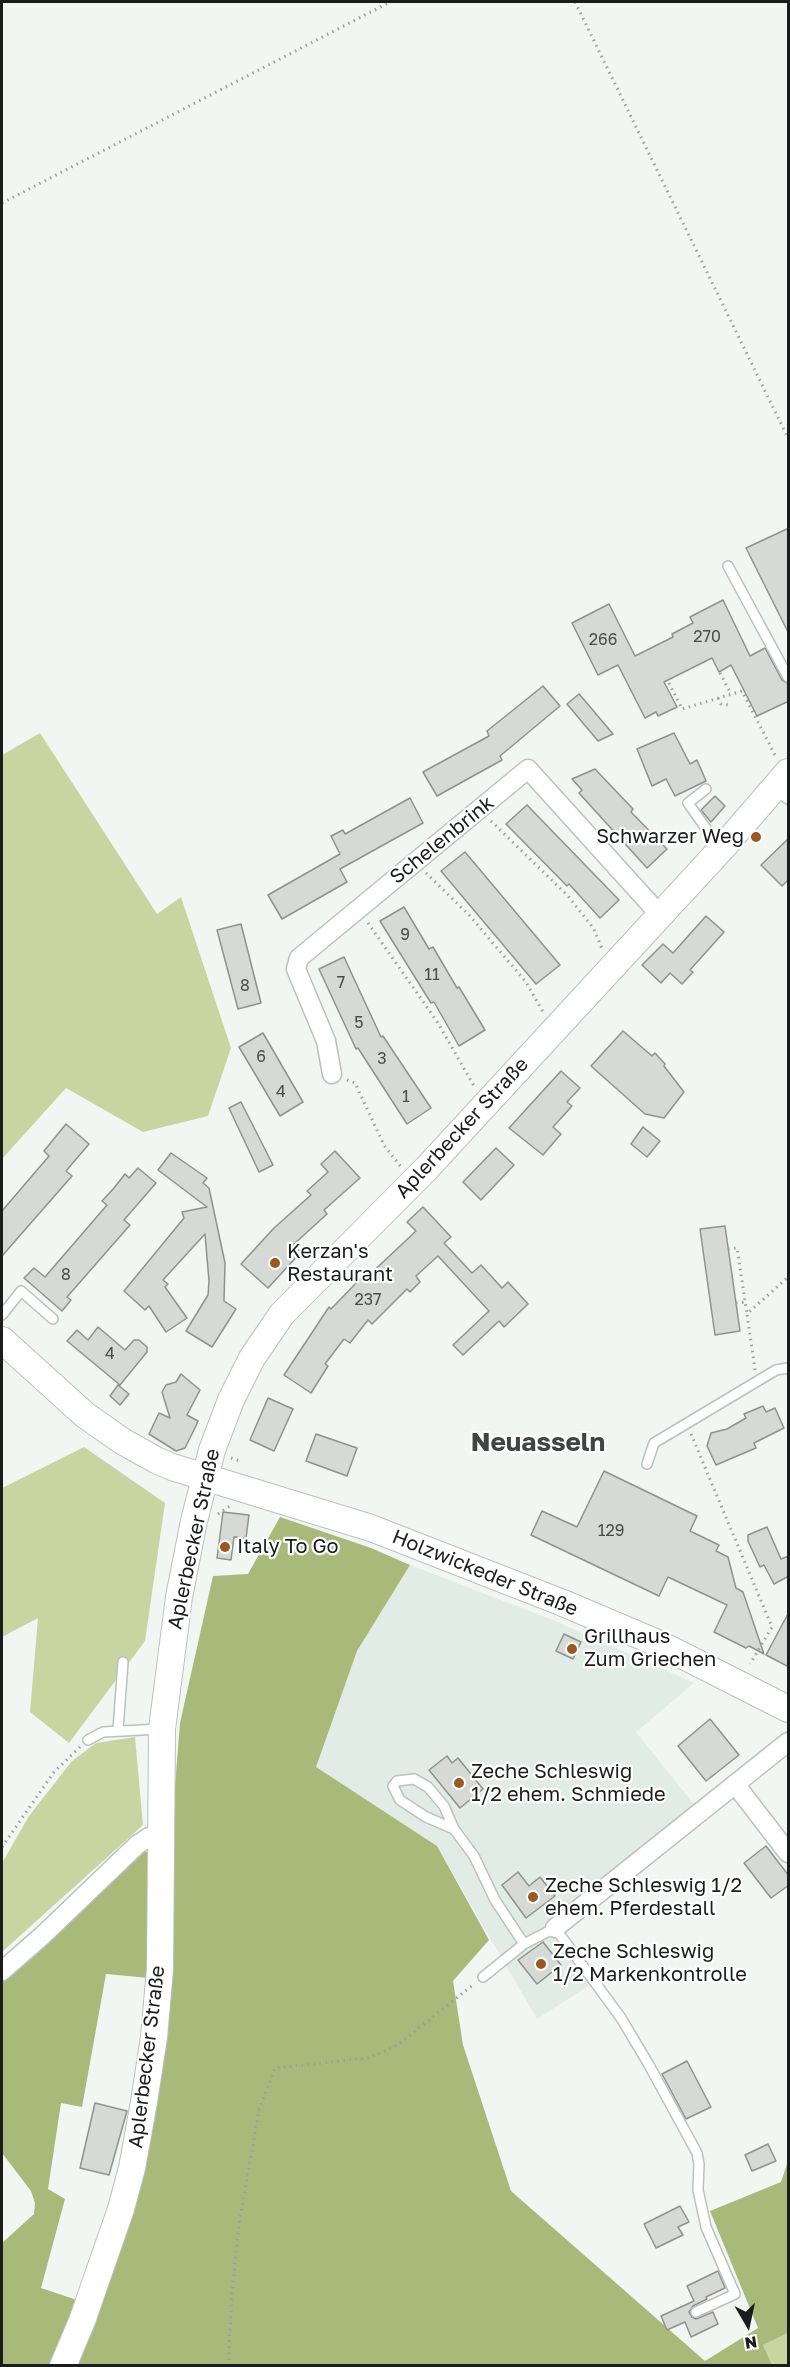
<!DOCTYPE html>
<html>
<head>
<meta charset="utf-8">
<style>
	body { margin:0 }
	#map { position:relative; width:790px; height:2367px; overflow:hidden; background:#f1f6f3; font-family:"Golos Text",sans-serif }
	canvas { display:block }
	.frame { position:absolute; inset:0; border:3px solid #1b1d1c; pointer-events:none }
	.north { position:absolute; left:718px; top:2295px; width:60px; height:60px; -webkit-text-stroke:4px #fff; paint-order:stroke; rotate:171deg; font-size:16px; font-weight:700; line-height:24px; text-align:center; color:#1b1d1c }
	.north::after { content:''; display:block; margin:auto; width:21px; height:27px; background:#1b1d1c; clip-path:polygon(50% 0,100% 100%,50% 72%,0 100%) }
</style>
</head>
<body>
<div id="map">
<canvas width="790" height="2367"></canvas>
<div class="frame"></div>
<div class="north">N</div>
</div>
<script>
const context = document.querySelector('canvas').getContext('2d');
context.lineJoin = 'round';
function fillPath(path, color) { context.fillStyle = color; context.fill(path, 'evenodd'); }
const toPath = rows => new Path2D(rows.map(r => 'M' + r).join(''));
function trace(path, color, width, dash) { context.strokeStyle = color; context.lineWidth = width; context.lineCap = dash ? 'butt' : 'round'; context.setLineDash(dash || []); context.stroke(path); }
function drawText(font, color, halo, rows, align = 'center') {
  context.font = font + ' "Golos Text",sans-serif'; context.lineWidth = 4.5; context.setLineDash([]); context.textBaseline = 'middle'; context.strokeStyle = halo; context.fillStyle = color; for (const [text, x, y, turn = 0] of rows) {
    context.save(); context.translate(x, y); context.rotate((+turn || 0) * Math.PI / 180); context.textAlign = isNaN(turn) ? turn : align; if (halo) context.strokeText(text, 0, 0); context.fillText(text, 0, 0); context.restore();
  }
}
fillPath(toPath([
	[410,1565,555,1621,694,1683,636,1732,692,1802,707,1806,555,1928,590,1985,537,2019,437,1846,315,1767,357,1651]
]), '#e0ece5');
fillPath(toPath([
	[40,733,157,914,181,897,231,1048,208,1116,143,1132,66,1088,2,1159,2,755],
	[84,1447,165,1503,145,1641,69,1743,30,1712,38,1618,2,1637,2,1488],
	[135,1737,143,1825,2,1952,2,1863,29,1816,72,1761,96,1743],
	[788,2333,788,2365,773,2365,763,2345]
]), '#c8d5a1');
fillPath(toPath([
	[280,1517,371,1548,410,1565,357,1651,316,1767,437,1846,489,1940,453,1981,463,2045,511,2191,705,2361,758,2328,710,2211,781,2182,788,2161,788,2333,763,2345,773,2366,65,2366,109,2251,166,1900,180,1723,213,1576,248,1574],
	[142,1851,149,1853,149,1978,106,1974,82,2107,61,2103,48,2189,65,2199,41,2288,80,2301,53,2365,2,2365,2,2243,34,2214,35,2203,31,2191,2,2153,2,1981]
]), '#a9b97a');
const building = toPath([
	[789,528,789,634,746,548,789,528],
	[723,600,750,656,765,648,782,680,789,684,789,701,757,716,731,665,719,672,712,658,664,682,677,707,658,716,656,712,645,718,618,665,598,675,572,623,609,604,635,656,673,637,672,634,693,623,690,617,723,600],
	[543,686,560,706,500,756,502,760,437,796,423,772,489,736,487,731,543,686],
	[579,694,586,702,613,734,598,741,567,704,579,694],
	[674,733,690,764,697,760,706,781,675,796,666,779,652,786,637,749,674,733],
	[595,769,633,809,631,812,667,849,647,868,579,793,582,790,572,779,595,769],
	[715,796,725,806,711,822,701,810,715,796],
	[410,798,423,823,340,869,347,882,282,919,268,895,340,854,331,836,343,830,345,834,410,798],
	[527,805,619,900,600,918,569,884,567,886,506,824,527,805],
	[789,838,789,879,782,886,761,865,789,838],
	[465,852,560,965,536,984,441,871,465,852],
	[404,907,429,949,433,947,457,988,459,987,485,1030,459,1046,434,1002,431,1003,380,921,404,907],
	[706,916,724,932,690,970,693,972,682,984,670,973,661,983,642,965,663,944,673,953,706,916],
	[241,924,261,1003,238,1009,217,930,241,924],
	[344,957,381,1037,383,1036,431,1108,407,1124,358,1048,356,1049,319,969,344,957],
	[623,1031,652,1056,655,1053,665,1064,664,1066,684,1092,664,1118,645,1114,591,1066,623,1031],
	[263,1033,303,1102,280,1116,239,1047,263,1033],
	[561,1071,580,1088,567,1102,572,1106,553,1127,561,1134,543,1155,509,1128,561,1071],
	[241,1102,273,1165,259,1172,229,1108,241,1102],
	[66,1124,89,1144,66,1171,72,1176,2,1256,2,1211,49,1156,44,1151,66,1124],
	[643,1127,660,1141,647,1157,631,1144,643,1127],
	[496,1148,514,1165,481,1200,463,1182,496,1148],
	[335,1151,360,1178,324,1210,327,1214,293,1245,301,1252,268,1288,241,1264,274,1228,311,1195,307,1191,328,1172,321,1164,335,1151],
	[171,1153,207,1178,203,1183,209,1188,225,1263,224,1301,236,1309,212,1347,186,1331,208,1295,209,1281,205,1234,163,1280,168,1284,165,1287,187,1318,166,1332,149,1306,145,1310,124,1291,184,1218,182,1212,207,1207,158,1170,171,1153],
	[138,1168,156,1183,124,1220,130,1225,67,1297,71,1300,62,1311,24,1278,34,1268,45,1277,107,1205,102,1201,114,1188,125,1174,129,1178,138,1168],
	[423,1207,451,1237,444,1243,472,1273,481,1265,502,1288,508,1282,528,1304,504,1327,499,1321,463,1355,453,1345,489,1311,438,1256,416,1276,420,1282,410,1292,407,1289,372,1324,368,1320,350,1343,344,1339,325,1364,328,1366,311,1393,284,1375,329,1307,331,1309,363,1276,366,1278,416,1231,407,1222,423,1207],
	[725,1226,740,1331,715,1335,700,1229,725,1226],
	[98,1327,125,1350,134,1340,139,1340,147,1347,147,1352,120,1385,67,1341,77,1330,88,1340,98,1327],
	[181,1374,200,1390,187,1415,198,1421,196,1426,185,1448,176,1451,149,1434,159,1413,170,1418,162,1392,166,1385,176,1382,181,1374],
	[118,1385,129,1394,120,1405,110,1396,118,1385],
	[268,1398,293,1409,274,1451,250,1440,268,1398],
	[763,1406,766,1412,775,1408,784,1428,754,1443,756,1448,716,1465,707,1446,711,1433,727,1429,746,1418,744,1414,763,1406],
	[316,1434,357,1448,347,1476,306,1461,316,1434],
	[604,1471,697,1516,690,1531,719,1545,716,1551,728,1557,736,1588,743,1592,764,1654,749,1646,746,1648,714,1632,727,1605,668,1577,659,1596,531,1535,542,1511,577,1527,604,1471],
	[223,1512,249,1515,246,1538,234,1537,231,1560,217,1558,223,1512],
	[767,1527,781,1559,789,1556,789,1576,774,1584,764,1565,760,1567,748,1541,748,1535,767,1527],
	[789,1612,789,1667,766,1655,789,1612],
	[564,1634,581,1642,573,1659,556,1651,564,1634],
	[710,1719,739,1755,706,1781,678,1746,710,1719],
	[447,1756,452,1763,458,1758,483,1789,460,1808,429,1770,447,1756],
	[766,1846,789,1876,789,1885,771,1898,744,1863,766,1846],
	[518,1872,529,1886,540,1877,555,1896,526,1918,502,1885,518,1872],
	[543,1942,561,1965,537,1984,518,1960,543,1942],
	[687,2061,711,2107,686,2119,662,2074,687,2061],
	[95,2103,127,2111,109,2175,80,2168,95,2103],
	[768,2144,776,2161,752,2171,745,2155,768,2144],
	[680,2206,689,2222,678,2227,683,2235,656,2248,644,2224,680,2206],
	[718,2271,725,2288,706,2297,707,2299,693,2306,689,2312,692,2317,696,2319,713,2312,718,2324,691,2337,685,2322,667,2330,661,2316,694,2301,687,2286,718,2271]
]);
fillPath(building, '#d6d9d6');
trace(building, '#8f928f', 1.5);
const lane = toPath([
	[728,566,788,677],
	[706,789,688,803,710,834,722,844],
	[774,791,788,799],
	[2,1315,21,1291,53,1319],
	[647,1464,654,1443,776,1370,788,1368],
	[118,1730,123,1662],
	[88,1740,103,1732,160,1729],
	[454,1829,426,1817,400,1800,393,1786,397,1781,414,1779,428,1787,444,1806,454,1829,474,1856,495,1900,524,1944],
	[483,1977,524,1944,555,1928,621,2018,649,2065,697,2153,699,2164,698,2190,706,2227,735,2294,696,2312]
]);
const street = toPath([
	[332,1074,326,1041,296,969,299,958,528,769,660,915],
	[735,1784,788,1853],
	[555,1928,788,1742],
	[2,1971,42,1936,137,1845,149,1837,161,1838]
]);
const secondary = toPath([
	[2,1340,85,1415,122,1441,156,1460,172,1467,371,1528,563,1603,662,1645,788,1709],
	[63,2366,82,2321,121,2209,132,2168,144,2102,154,2037,160,1969,162,1729,179,1597,194,1521,212,1450,231,1400,252,1358,282,1314,427,1168,724,846,788,772]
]);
trace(lane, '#bcc0be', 12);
trace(street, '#bcc0be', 21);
trace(secondary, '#bcc0be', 28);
trace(toPath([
	[575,2,788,438],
	[2,203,390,2],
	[720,673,731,694],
	[669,683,682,709,742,691,775,755],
	[718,698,721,704,729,705],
	[491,821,568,896,594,929,602,949],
	[426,873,470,916,526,982,543,1012],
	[368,923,438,1023,474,1086],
	[347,1080,355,1083,384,1145,401,1167],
	[728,1249,737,1248,747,1314],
	[736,1303,745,1302],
	[755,1370,747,1314,788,1277],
	[691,1434,772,1627,750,1664],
	[231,1458,240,1461],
	[218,1514,230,1506],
	[2,1847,54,1772,80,1747],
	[228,2366,232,2292,239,2225,259,2110,275,2068,368,2058,381,2053,399,2044,474,1984]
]), '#9c9f9d', 3, [1.5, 4.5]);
trace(lane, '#fff', 9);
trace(street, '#fff', 18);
trace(secondary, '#fff', 26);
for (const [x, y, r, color] of [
	[756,837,6,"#995922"],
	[275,1263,6,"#995922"],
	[225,1547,6,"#995922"],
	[572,1649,6,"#995922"],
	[459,1783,6,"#995922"],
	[533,1897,6,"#995922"],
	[541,1964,6,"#995922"]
]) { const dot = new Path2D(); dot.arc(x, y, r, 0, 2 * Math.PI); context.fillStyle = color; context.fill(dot); trace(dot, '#fff', 2); }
drawText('16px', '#4a4c4a', null, [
	["270",707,637],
	["266",603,640],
	["9",405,935],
	["11",432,975],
	["7",341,983],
	["8",245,986],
	["5",359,1023],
	["6",261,1057],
	["3",382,1059],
	["4",281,1092],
	["1",406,1097],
	["8",66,1275],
	["237",368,1300],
	["4",110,1354],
	["129",611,1531]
]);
drawText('20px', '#1b1d1c', '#fff', [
	["Schwarzer Weg",744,837,"right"],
	["Kerzan's",287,1252],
	["Restaurant",287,1275],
	["Italy To Go",237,1547],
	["Grillhaus",584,1637],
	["Zum Griechen",584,1660],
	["Zeche Schleswig",471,1772],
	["1/2 ehem. Schmiede",471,1795],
	["Zeche Schleswig 1/2",545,1886],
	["ehem. Pferdestall",545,1909],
	["Zeche Schleswig",553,1952],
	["1/2 Markenkontrolle",553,1975]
], 'left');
drawText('20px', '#1b1d1c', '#fff', [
	["Schelenbrink",442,840,-39],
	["Aplerbecker Straße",462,1128,-47],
	["Aplerbecker Straße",194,1539,-78],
	["Holzwickeder Straße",485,1573,22],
	["Aplerbecker Straße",147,2057,-83]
]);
drawText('bold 26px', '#404442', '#fff', [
	["Neuasseln",538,1443]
]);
</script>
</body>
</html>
